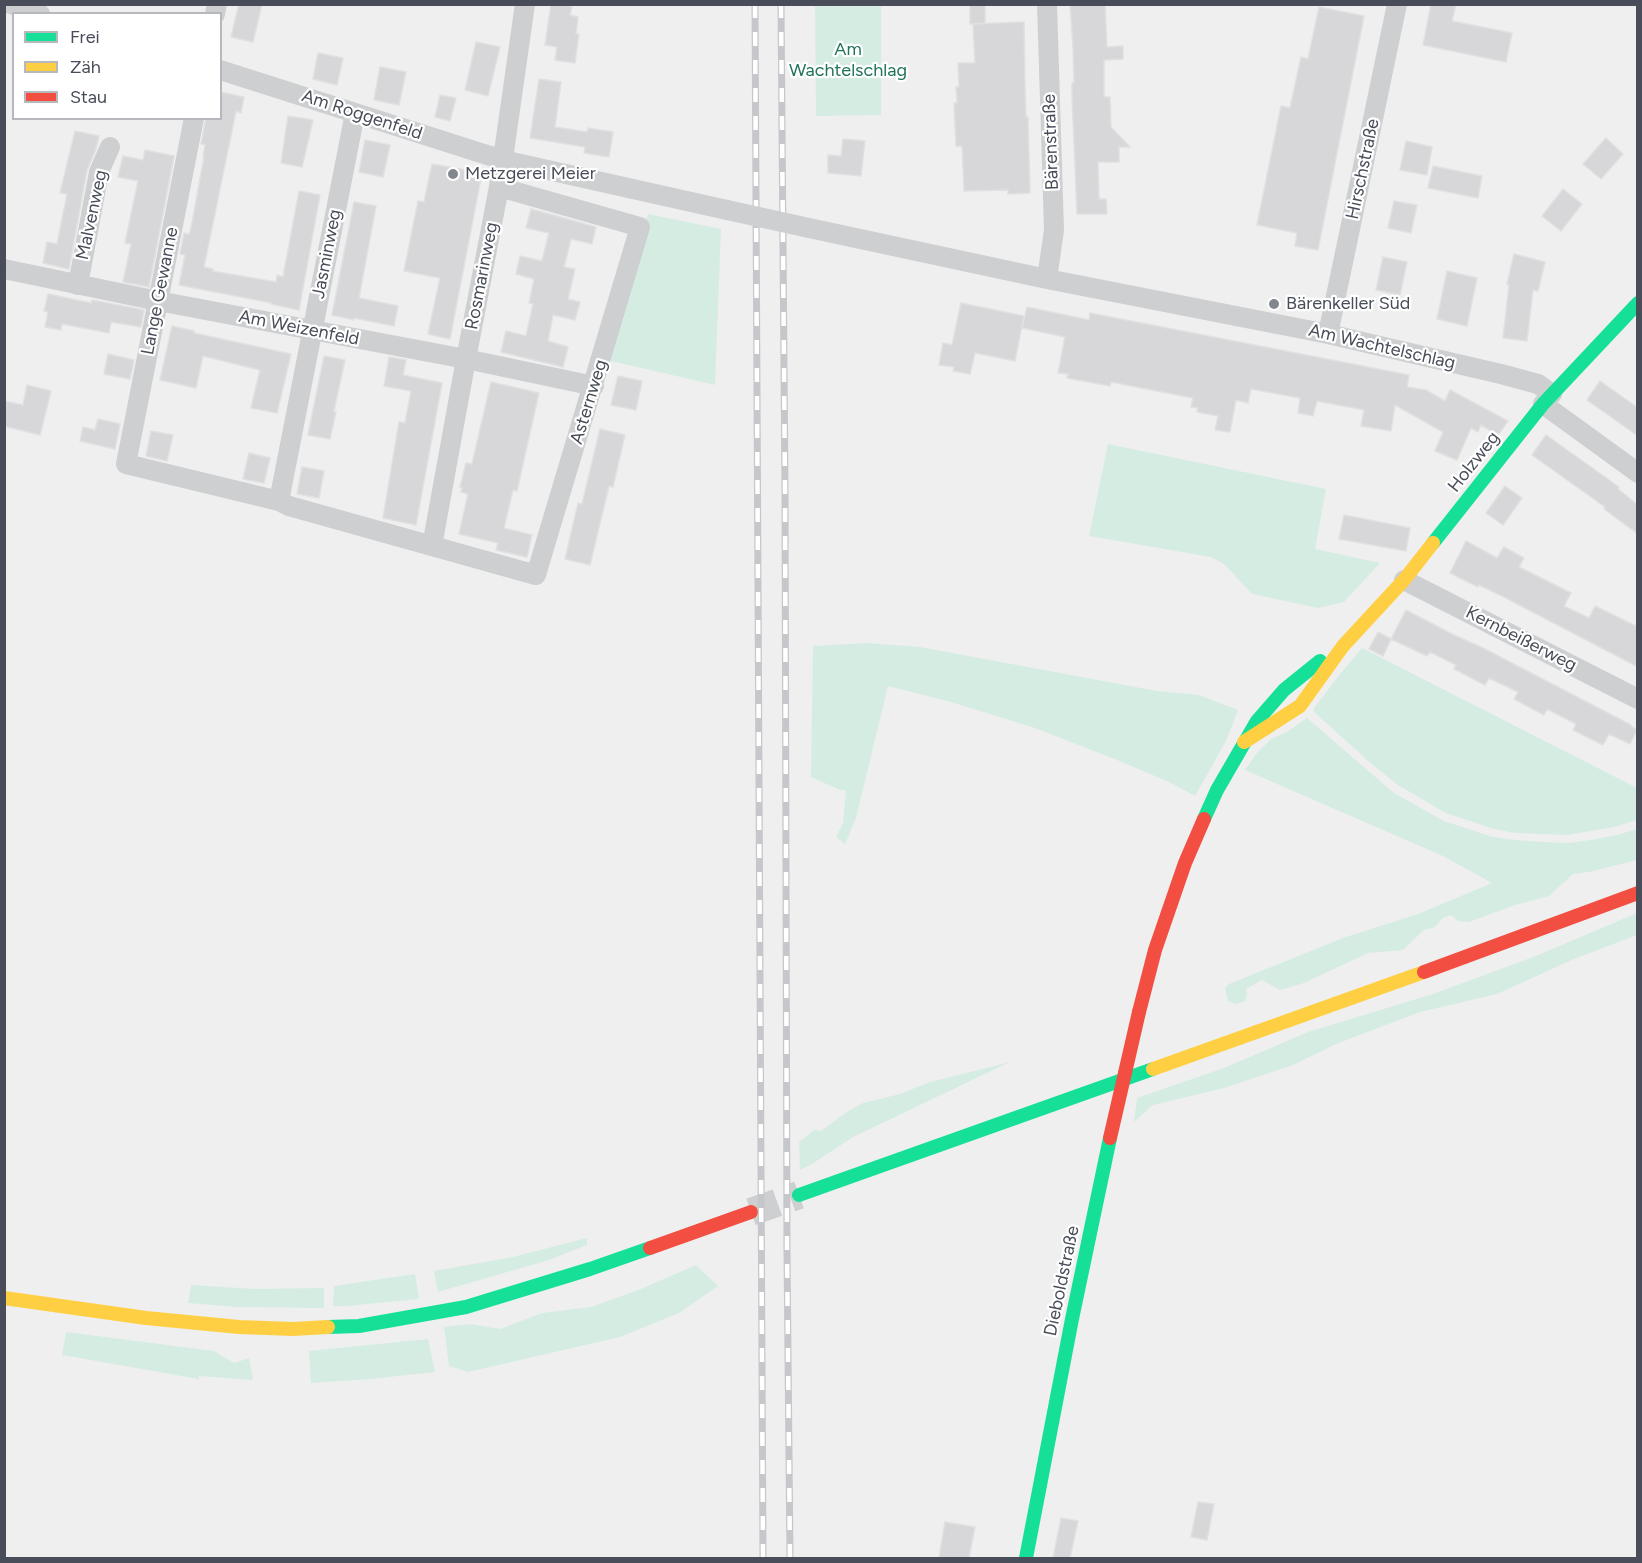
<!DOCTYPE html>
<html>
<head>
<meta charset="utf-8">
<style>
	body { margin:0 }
	#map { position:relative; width:1642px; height:1563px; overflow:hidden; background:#efefef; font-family:Figtree,sans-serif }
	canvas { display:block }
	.frame { position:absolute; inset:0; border:6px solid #484d59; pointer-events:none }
	.legend { position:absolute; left:12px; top:12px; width:210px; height:108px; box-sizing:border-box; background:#fff; border:2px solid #b6b8bd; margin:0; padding:8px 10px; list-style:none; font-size:18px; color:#484d59 }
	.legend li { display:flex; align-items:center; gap:12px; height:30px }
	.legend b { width:30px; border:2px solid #b6b8bd }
</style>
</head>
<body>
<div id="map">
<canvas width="1642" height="1563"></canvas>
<div class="frame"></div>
<ul class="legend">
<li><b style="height:8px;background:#16e098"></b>Frei</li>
<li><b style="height:8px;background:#ffcf43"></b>Zäh</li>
<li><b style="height:8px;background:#f24e42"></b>Stau</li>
</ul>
</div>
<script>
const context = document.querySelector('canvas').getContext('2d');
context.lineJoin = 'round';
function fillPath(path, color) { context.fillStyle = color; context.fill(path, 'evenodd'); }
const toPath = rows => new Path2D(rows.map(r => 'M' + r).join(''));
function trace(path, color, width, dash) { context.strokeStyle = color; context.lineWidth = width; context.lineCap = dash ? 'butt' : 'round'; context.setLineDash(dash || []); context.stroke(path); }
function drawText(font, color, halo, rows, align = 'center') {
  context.font = font + ' Figtree,sans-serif'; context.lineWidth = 4.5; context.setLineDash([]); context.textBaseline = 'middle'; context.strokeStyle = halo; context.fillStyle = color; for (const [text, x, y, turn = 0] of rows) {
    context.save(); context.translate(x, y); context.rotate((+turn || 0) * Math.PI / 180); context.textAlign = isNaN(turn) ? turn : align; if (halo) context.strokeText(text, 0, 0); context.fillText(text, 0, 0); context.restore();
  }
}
fillPath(toPath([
	[815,5,881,5,881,115,816,116],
	[648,214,721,229,715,385,607,360],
	[1108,444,1326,489,1315,549,1380,563,1344,602,1318,608,1252,594,1224,564,1211,557,1089,536],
	[866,643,920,647,1157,691,1199,695,1238,710,1226,741,1195,796,1169,782,1117,760,1035,728,951,702,888,686,856,818,845,844,836,837,843,823,846,790,840,790,811,777,813,646],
	[1362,648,1637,788,1637,820,1614,827,1568,835,1515,833,1494,829,1446,813,1398,785,1374,766,1314,712,1314,708,1340,674],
	[1307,718,1394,793,1444,821,1493,837,1515,840,1543,842,1568,843,1591,840,1617,835,1637,829,1637,860,1589,872,1573,874,1549,896,1515,905,1469,922,1458,921,1451,915,1443,918,1435,927,1424,930,1403,950,1368,953,1304,983,1280,990,1262,980,1246,989,1247,995,1245,1001,1236,1004,1228,1001,1225,988,1229,984,1343,938,1418,914,1492,883,1445,857,1245,770,1257,753,1271,739,1287,732],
	[1637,913,1637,935,1574,959,1497,994,1420,1012,1336,1044,1293,1065,1224,1088,1153,1105,1134,1122,1137,1098,1224,1068,1308,1032,1433,994,1536,956],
	[1010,1062,853,1137,812,1164,800,1170,799,1142,814,1130,821,1131,848,1111,863,1103,900,1094,930,1082],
	[587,1238,587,1245,549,1260,438,1292,434,1271,513,1257],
	[696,1265,718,1286,679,1313,620,1337,468,1372,449,1366,444,1327,470,1324,500,1329,542,1313,591,1307,641,1289],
	[415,1274,419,1299,347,1306,333,1306,334,1286],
	[191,1285,255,1289,324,1288,324,1308,236,1307,188,1303],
	[66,1332,214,1351,234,1363,249,1358,253,1380,199,1376,199,1379,62,1355],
	[428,1339,435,1372,370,1379,311,1383,309,1351]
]), '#d5ece3');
const building = toPath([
	[239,4,262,4,253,42,231,37,239,4],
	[551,4,572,6,570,15,578,17,576,34,579,34,575,63,555,60,557,47,545,45,551,4],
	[970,4,985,4,985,23,973,24,1024,22,1025,85,1026,117,1028,117,1030,193,1008,194,1008,190,964,191,962,146,956,146,954,103,957,103,956,87,959,87,958,63,975,63,973,24,970,24,970,4],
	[1070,4,1105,4,1107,47,1123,46,1123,59,1104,60,1104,97,1110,97,1111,127,1130,147,1119,147,1119,162,1098,162,1099,199,1106,199,1107,214,1077,214,1072,98,1072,83,1074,83,1073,48,1070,4],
	[1431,4,1456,4,1452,21,1512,33,1506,62,1423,45,1431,4],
	[1319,7,1364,16,1318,250,1295,246,1297,233,1257,225,1281,106,1290,108,1301,57,1308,59,1319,7],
	[476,42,500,47,488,96,465,90,476,42],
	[318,53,343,58,337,85,313,79,318,53],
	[380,67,406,72,399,105,374,100,380,67],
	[539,79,561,82,555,127,587,132,588,128,613,132,609,157,584,153,585,147,530,138,539,79],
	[220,92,244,97,241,113,236,111,204,267,213,269,212,271,276,282,277,275,283,277,299,191,320,195,299,310,271,304,272,303,179,285,185,255,180,254,184,233,189,234,191,228,204,157,203,157,205,145,201,144,206,118,220,118,220,92],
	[440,95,456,98,450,121,435,117,440,95],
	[288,116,313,120,302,167,281,163,288,116],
	[75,131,99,136,96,149,87,170,69,269,43,263,47,242,57,244,67,194,60,193,75,131],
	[1606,138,1623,154,1601,179,1583,164,1606,138],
	[843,139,865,141,861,176,828,173,828,155,841,156,843,139],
	[365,140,390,145,383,177,359,172,365,140],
	[1406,141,1432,147,1427,175,1400,170,1406,141],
	[145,150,174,156,149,287,123,282,131,244,125,243,138,181,118,177,123,156,143,160,145,150],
	[432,164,482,173,450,339,428,334,440,278,404,271,418,201,424,202,432,164],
	[1433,166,1482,176,1478,198,1428,188,1433,166],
	[1563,189,1582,204,1561,231,1542,216,1563,189],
	[1394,201,1417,205,1411,233,1388,228,1394,201],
	[354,202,376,206,359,298,398,306,394,326,354,318,354,320,332,315,354,202],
	[531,209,596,227,592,244,571,239,564,267,575,269,568,299,580,302,575,320,553,315,548,341,568,347,563,367,501,352,506,331,526,336,533,304,529,303,534,279,516,274,520,256,542,261,549,233,526,228,531,209],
	[1514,254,1545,262,1538,291,1533,290,1527,341,1503,338,1509,285,1507,284,1514,254],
	[1383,257,1407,262,1400,295,1376,290,1383,257],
	[1447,271,1477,278,1467,326,1437,319,1447,271],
	[48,294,91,303,92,300,144,310,141,327,111,322,109,333,62,324,61,330,45,327,48,312,44,311,48,294],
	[961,303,1024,316,1015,361,975,353,970,374,953,371,954,367,939,365,943,343,952,345,961,303],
	[1027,307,1089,320,1090,313,1409,375,1407,387,1426,390,1445,401,1450,390,1508,421,1498,435,1481,425,1478,432,1471,428,1457,460,1435,451,1443,432,1395,405,1391,431,1361,426,1364,410,1317,401,1313,416,1298,413,1300,398,1251,389,1248,403,1236,400,1230,432,1215,430,1218,416,1197,412,1198,408,1191,407,1193,398,1111,382,1110,386,1067,378,1068,374,1058,373,1065,337,1022,328,1027,307],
	[172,326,194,331,194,333,291,354,277,413,251,408,260,370,203,356,196,388,160,380,172,326],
	[108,354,134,360,130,379,104,374,108,354],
	[324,356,345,360,334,411,336,412,330,439,308,435,324,356],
	[389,357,406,360,403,375,442,383,416,525,383,518,399,422,405,423,411,391,384,386,389,357],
	[618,376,642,381,636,410,611,405,618,376],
	[1600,381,1638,408,1638,436,1587,400,1600,381],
	[491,382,539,393,517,491,513,490,504,528,532,535,527,557,496,550,498,543,459,534,468,494,461,492,462,488,460,487,466,463,472,464,491,382],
	[27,385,51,391,40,435,4,426,4,401,23,405,27,385],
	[98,419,120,424,115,449,80,441,83,427,95,430,98,419],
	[600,429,625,435,613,487,609,486,590,565,565,559,578,503,582,504,600,429],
	[151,431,173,435,167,461,146,456,151,431],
	[1546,435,1619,487,1618,489,1638,505,1638,534,1604,509,1605,507,1532,455,1546,435],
	[249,453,270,458,264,483,243,479,249,453],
	[302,467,324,471,319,498,297,494,302,467],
	[1505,486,1522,498,1503,525,1486,513,1505,486],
	[1344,515,1410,528,1406,551,1339,539,1344,515],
	[1466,541,1497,558,1504,547,1524,558,1519,567,1571,593,1564,606,1589,618,1595,606,1638,627,1638,667,1504,597,1479,585,1478,587,1450,573,1466,541],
	[1406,610,1454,635,1483,648,1631,725,1631,726,1637,730,1630,744,1609,734,1603,745,1573,730,1576,724,1547,709,1544,715,1514,699,1518,692,1489,678,1485,685,1454,669,1456,665,1430,652,1427,656,1391,639,1406,610],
	[1378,632,1391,639,1383,656,1369,649,1378,632],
	[1198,1502,1214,1504,1207,1540,1191,1537,1198,1502],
	[1061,1518,1078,1521,1070,1558,1053,1558,1061,1518],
	[945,1522,975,1527,969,1558,939,1558,945,1522]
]);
fillPath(building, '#d7d7d9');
trace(building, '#e0e0e1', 1.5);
trace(toPath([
	[751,1212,799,1195]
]), '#cecfd1', 28, [28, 14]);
trace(toPath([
	[11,4,40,14],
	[215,14,217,4],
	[220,70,503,160,727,210],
	[194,118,126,464,279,501,289,506,536,575,640,227,499,187],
	[809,228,1047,279,1328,334,1501,374,1538,384,1552,394],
	[4,269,158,301,466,359,594,386],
	[1047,279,1054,230,1047,4],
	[78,285,99,172,110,147],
	[1328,334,1397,4],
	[1543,404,1638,473],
	[279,501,355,113],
	[432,546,466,359,499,187,525,4],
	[1404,580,1638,699]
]), '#cdcfd1', 20);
trace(toPath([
	[1433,543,1543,404,1638,303],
	[1204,819,1217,790,1257,721,1284,690,1320,661],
	[799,1195,1153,1069],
	[328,1327,359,1326,466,1307,590,1269,650,1248],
	[1026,1558,1072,1319,1110,1138]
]), '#16e098', 14);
trace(toPath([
	[1244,742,1300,706,1343,646,1404,580,1433,543],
	[1153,1069,1424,972],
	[4,1298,146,1318,239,1327,293,1329,328,1327]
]), '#ffcf43', 14);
trace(toPath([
	[1424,972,1638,893],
	[1139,1012,1155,950,1185,863,1204,819],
	[650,1248,751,1212]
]), '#f24e42', 14);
const rail = toPath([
	[755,4,763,1558],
	[781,4,785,488,787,1251,790,1558]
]);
trace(rail, '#c6c7ca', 7);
trace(rail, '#fff', 4.5, [14]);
trace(toPath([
	[727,210,809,228]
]), '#cdcfd1', 20);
trace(toPath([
	[1110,1138,1139,1012]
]), '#f24e42', 14);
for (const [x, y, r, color] of [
	[453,174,6,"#82868e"],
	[1274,304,6,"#82868e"]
]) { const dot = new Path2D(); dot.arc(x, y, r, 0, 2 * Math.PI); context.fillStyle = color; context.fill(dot); trace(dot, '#fff', 2); }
drawText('18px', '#20725b', '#fff', [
	["Am",848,50],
	["Wachtelschlag",848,71]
]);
drawText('18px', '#484d59', '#fff', [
	["Am Roggenfeld",362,115,18],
	["Bärenstraße",1051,142,-92],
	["Hirschstraße",1363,169,-78],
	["Malvenweg",92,215,-78],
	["Jasminweg",327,254,-79],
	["Rosmarinweg",482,276,-79],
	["Lange Gewanne",160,291,-79],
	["Am Weizenfeld",299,328,11],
	["Am Wachtelschlag",1382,347,13],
	["Asternweg",589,402,-73],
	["Holzweg",1474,462,-52],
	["Kernbeißerweg",1521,639,27],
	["Dieboldstraße",1062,1281,-78]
]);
drawText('18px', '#484d59', '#fff', [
	["Metzgerei Meier",465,174],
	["Bärenkeller Süd",1286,304]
], 'left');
</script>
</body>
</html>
